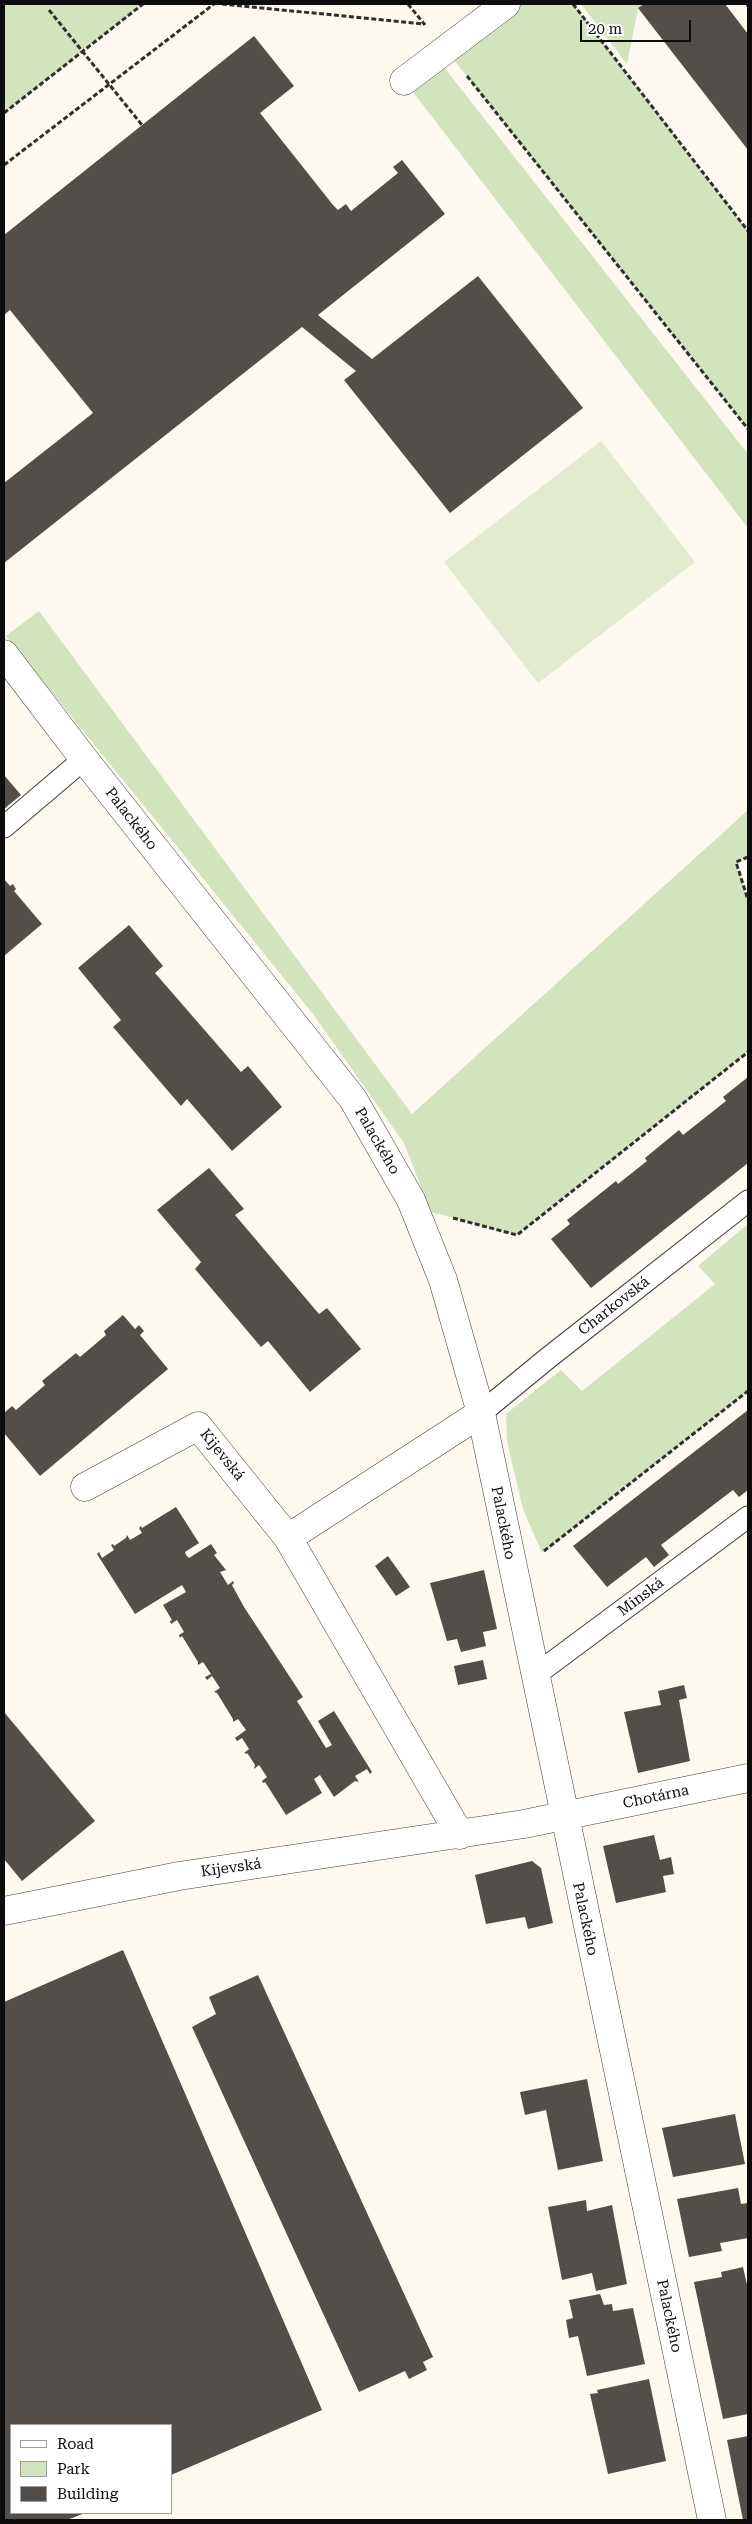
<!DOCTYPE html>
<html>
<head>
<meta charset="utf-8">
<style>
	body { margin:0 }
	#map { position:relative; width:752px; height:2524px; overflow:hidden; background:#fdf9ef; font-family:"Roboto Serif",serif }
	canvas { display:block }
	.frame { position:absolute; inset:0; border:5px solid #0d0d0d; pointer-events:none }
	.legend { position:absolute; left:10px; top:2424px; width:162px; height:90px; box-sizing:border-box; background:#fff; border:1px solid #9e9e9e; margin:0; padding:6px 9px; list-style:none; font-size:15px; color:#0d0d0d }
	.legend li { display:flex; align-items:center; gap:10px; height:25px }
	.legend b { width:25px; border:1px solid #9e9e9e }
	.scale { position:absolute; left:580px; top:20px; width:111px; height:22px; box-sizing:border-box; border:2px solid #0d0d0d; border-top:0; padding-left:6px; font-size:15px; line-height:18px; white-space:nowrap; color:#0d0d0d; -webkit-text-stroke:4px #fff; paint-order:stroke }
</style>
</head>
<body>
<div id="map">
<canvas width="752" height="2524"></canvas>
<div class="frame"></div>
<ul class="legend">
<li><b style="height:6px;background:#fff"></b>Road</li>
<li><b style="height:14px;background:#d2e3bd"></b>Park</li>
<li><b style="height:14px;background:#544e4b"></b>Building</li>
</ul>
<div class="scale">20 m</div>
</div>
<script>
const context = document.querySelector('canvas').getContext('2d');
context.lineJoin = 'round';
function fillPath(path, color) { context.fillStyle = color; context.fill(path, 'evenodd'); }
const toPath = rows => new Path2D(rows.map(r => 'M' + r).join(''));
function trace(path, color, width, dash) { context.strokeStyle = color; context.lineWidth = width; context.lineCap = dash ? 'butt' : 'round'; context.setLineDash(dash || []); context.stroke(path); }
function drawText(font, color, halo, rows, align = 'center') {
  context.font = font + ' "Roboto Serif",serif'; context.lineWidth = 5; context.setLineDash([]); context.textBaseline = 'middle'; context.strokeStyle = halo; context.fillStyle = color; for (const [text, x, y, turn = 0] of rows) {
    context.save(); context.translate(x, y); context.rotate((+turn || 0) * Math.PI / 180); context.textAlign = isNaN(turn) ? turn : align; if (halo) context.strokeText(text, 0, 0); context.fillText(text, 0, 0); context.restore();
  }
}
fillPath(toPath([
	[4,4,143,4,4,113],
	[506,4,573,4,748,231,748,429,446,50],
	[581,4,644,4,638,8,627,64],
	[443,66,748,454,748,528,413,92],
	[39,611,412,1114,748,810,748,857,736,862,748,900,748,1052,517,1235,431,1212,404,1143,313,1014,6,636],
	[748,1224,748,1391,542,1553,523,1509,507,1441,506,1414,561,1370,582,1391,715,1284,698,1266]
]), '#d2e3bd');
fillPath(toPath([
	[601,441,695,562,538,683,444,562]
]), '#e2ebcd');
fillPath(toPath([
	[644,4,725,4,748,34,748,150,638,8],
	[254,36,294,86,260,113,333,205,338,210,346,204,351,211,398,173,393,167,402,160,445,214,318,315,372,359,478,276,583,408,450,513,344,380,356,371,302,327,4,563,4,483,93,413,10,310,4,315,4,235],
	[4,775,21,795,4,809],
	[4,879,10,886,13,884,16,889,14,891,42,924,4,956],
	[129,925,163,966,155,973,241,1072,248,1066,282,1107,232,1151,187,1099,181,1106,113,1027,121,1020,78,968],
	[748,1077,748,1163,591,1288,551,1239,570,1224,567,1220,616,1181,618,1184,647,1161,645,1158,679,1130,683,1135,726,1101,723,1097],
	[209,1168,244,1209,235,1215,319,1314,327,1308,361,1349,310,1392,268,1341,261,1347,195,1269,201,1262,157,1210],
	[123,1315,135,1329,139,1325,144,1331,140,1335,168,1369,40,1476,4,1433,4,1413,12,1406,16,1410,45,1385,42,1381,76,1353,80,1357,106,1335,104,1331],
	[748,1410,748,1490,739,1497,733,1490,661,1545,669,1555,654,1567,646,1557,607,1587,573,1546],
	[176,1507,199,1543,185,1552,186,1555,189,1558,211,1544,217,1553,214,1555,226,1570,220,1572,228,1585,233,1581,234,1583,232,1585,244,1607,303,1697,297,1701,326,1748,332,1745,318,1721,334,1711,372,1772,370,1774,367,1769,355,1776,359,1782,355,1781,334,1797,320,1775,314,1779,322,1793,286,1815,265,1782,263,1783,262,1781,267,1777,259,1765,254,1769,255,1765,248,1754,244,1753,249,1749,242,1738,237,1741,235,1738,246,1730,238,1719,233,1722,233,1719,217,1693,214,1692,220,1688,212,1676,207,1680,205,1677,211,1674,203,1662,198,1665,198,1662,182,1636,180,1638,179,1635,184,1632,177,1620,171,1624,170,1621,172,1620,163,1605,186,1592,182,1585,135,1614,97,1554,99,1552,102,1558,114,1550,111,1545,113,1544,114,1546,126,1538,127,1535,130,1540,142,1533,139,1528,141,1526,142,1528],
	[388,1556,410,1587,396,1596,375,1566],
	[484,1570,497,1629,483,1632,486,1646,461,1652,457,1639,447,1641,430,1583],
	[483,1660,487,1679,458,1685,454,1666],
	[684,1685,687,1698,679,1700,690,1761,638,1773,624,1712,661,1705,658,1691],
	[4,1712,95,1821,22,1881,4,1859],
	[654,1835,660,1860,671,1857,674,1874,663,1876,666,1892,616,1903,603,1846],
	[532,1861,541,1868,553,1923,528,1929,525,1917,486,1924,475,1875],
	[123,1950,322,2410,171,2475,171,2425,11,2425,11,2513,85,2513,67,2520,4,2520,4,2002],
	[258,1975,433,2357,423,2362,427,2370,409,2379,405,2371,359,2392,192,2027,216,2014,209,1997],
	[587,2079,603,2161,558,2170,546,2110,525,2115,520,2092],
	[735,2114,745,2164,673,2177,662,2128],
	[738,2188,741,2204,748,2203,748,2238,720,2243,722,2251,689,2257,677,2199],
	[586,2200,587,2211,612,2205,627,2284,596,2291,592,2273,562,2280,548,2207],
	[743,2267,748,2289,748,2414,723,2419,694,2282,722,2277,721,2272],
	[600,2294,604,2305,612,2304,613,2311,633,2308,645,2364,587,2376,578,2336,569,2338,566,2320,573,2318,569,2300],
	[649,2379,666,2461,608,2474,590,2394,598,2393,597,2390],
	[748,2436,748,2520,743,2520,727,2440]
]), '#544e4b');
const lane = toPath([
	[4,827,84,759],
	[481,1413,548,1358,748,1201],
	[534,1676,748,1517]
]);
const street = toPath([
	[404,81,506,4],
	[4,654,84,759,353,1099,411,1200,443,1280,481,1413,712,2520],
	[85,1487,198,1426,288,1538,460,1835],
	[288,1538,481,1413],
	[4,1911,179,1876,524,1824,748,1778]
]);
trace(lane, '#404040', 23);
trace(street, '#404040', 29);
trace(toPath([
	[222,4,424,24],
	[408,4,425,25],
	[573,4,748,231],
	[747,4,748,6],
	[49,10,142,125],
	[467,76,748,429],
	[4,113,143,4],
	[4,165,214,4],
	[748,857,736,862,748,900],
	[453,1218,517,1235,748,1052],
	[544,1551,748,1391]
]), '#2f2f2f', 3, [5, 2.5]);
trace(lane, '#fff', 21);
trace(street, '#fff', 28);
drawText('15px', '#0d0d0d', '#fff', [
	["Palackého",131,819,52],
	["Palackého",377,1141,60],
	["Charkovská",614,1306,-38],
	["Kijevská",222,1455,51],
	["Palackého",503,1523,79],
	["Minská",641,1597,-37],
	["Chotárna",656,1797,-12],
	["Kijevská",231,1868,-8],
	["Palackého",585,1919,78],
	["Palackého",669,2316,78]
]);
</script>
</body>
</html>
